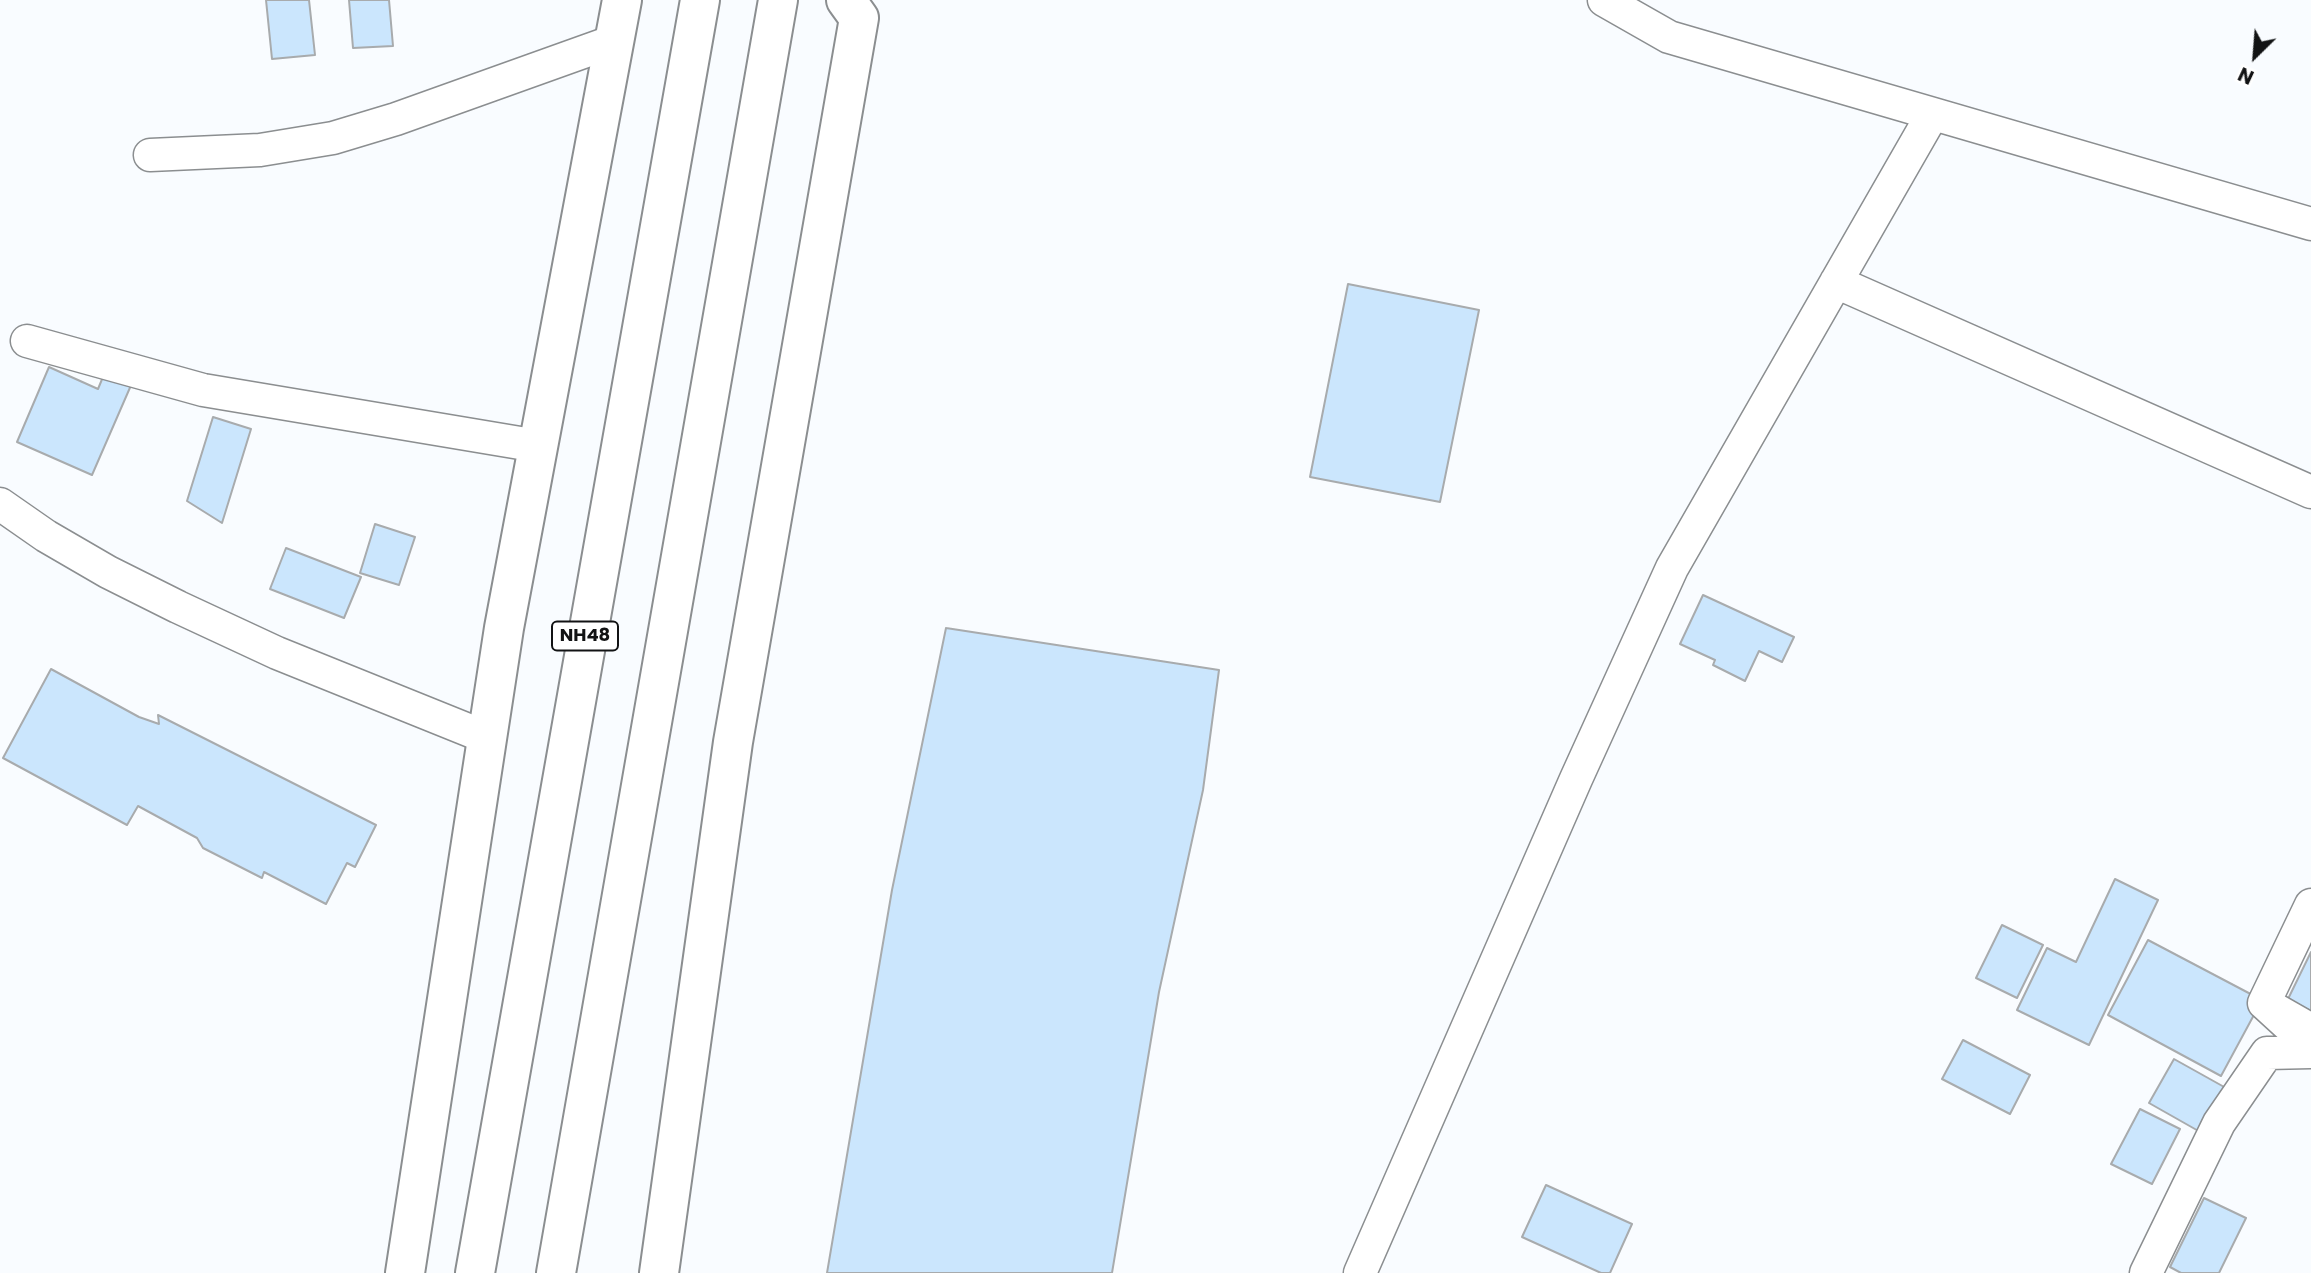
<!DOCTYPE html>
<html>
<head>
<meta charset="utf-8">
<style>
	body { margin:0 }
	#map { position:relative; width:2311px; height:1273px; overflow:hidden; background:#f9fcff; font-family:Poppins,sans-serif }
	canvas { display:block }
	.north { position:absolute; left:2220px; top:21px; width:70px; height:70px; -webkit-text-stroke:5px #fff; paint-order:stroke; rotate:205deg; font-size:19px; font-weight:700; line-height:28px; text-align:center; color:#121314 }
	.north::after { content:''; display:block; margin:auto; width:24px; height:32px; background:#121314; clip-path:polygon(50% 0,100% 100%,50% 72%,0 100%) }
</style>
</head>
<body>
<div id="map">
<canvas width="2311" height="1273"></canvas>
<div class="north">N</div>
</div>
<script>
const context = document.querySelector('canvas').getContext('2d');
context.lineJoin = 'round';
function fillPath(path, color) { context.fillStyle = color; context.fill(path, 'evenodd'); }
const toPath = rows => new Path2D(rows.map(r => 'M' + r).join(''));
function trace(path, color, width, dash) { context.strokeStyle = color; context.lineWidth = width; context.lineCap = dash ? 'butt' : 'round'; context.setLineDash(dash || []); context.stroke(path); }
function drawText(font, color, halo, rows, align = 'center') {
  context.font = font + ' Poppins,sans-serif'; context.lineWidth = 6; context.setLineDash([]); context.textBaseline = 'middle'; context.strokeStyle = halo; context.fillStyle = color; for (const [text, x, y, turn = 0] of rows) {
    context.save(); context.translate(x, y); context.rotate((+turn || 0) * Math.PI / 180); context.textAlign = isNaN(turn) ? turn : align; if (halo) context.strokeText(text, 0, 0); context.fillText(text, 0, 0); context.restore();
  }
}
const building = toPath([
	[266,0,309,0,315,55,272,59,266,0],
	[349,0,389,0,393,46,353,48,349,0],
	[1348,284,1479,310,1440,502,1310,477,1348,284],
	[49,367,98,389,105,372,132,383,92,475,17,442,49,367],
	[213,417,251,429,222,523,187,501,213,417],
	[375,524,415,537,399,585,360,573,375,524],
	[286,548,361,577,344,618,270,589,286,548],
	[1703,595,1794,637,1782,662,1759,651,1745,681,1713,665,1715,660,1680,644,1703,595],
	[946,628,1219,670,1203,790,1159,992,1112,1273,827,1273,892,890,946,628],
	[51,669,139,717,159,724,158,715,376,825,355,867,347,863,326,904,264,872,262,878,203,848,197,838,138,806,127,825,3,758,51,669],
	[2115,879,2158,900,2089,1045,2017,1010,2047,948,2076,962,2115,879],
	[2002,925,2043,945,2017,998,1976,978,2002,925],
	[2148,940,2262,1000,2221,1076,2108,1015,2148,940],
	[2311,952,2311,1011,2288,999,2311,952],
	[1963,1040,2030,1075,2010,1114,1942,1079,1963,1040],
	[2174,1059,2226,1088,2202,1133,2149,1103,2174,1059],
	[2140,1109,2180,1129,2152,1184,2111,1164,2140,1109],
	[1546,1185,1632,1224,1610,1273,1601,1273,1522,1237,1546,1185],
	[2204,1198,2246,1218,2219,1273,2181,1273,2170,1267,2204,1198]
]);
fillPath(building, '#cbe6fd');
trace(building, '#a8abad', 2);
const minor = toPath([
	[1604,0,1669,37,2311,224],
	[150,155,260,150,333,138,396,119,614,41],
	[1836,282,2311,492],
	[27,341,203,390,538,446],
	[0,504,46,536,108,572,178,607,277,653,488,738],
	[2264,1003,2311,905],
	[2311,1030,2264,1003,2311,1046],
	[1360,1273,1576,779,1672,568,1932,115],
	[2146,1273,2219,1123,2267,1053,2311,1052]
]);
const trunk = toPath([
	[405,1273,504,628,622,0],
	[475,1273,700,0],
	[556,1273,778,0],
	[659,1273,733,742,859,18,846,0]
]);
trace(minor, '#8b8e90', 35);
trace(trunk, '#8b8e90', 42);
trace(minor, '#fff', 32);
trace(trunk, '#fff', 38);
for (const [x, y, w] of [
	[585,636,66]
]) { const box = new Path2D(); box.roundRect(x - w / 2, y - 14.5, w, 29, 5); context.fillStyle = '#fff'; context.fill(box); trace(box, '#121314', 2); }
drawText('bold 18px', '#121314', null, [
	["NH48",585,636]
]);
</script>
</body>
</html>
